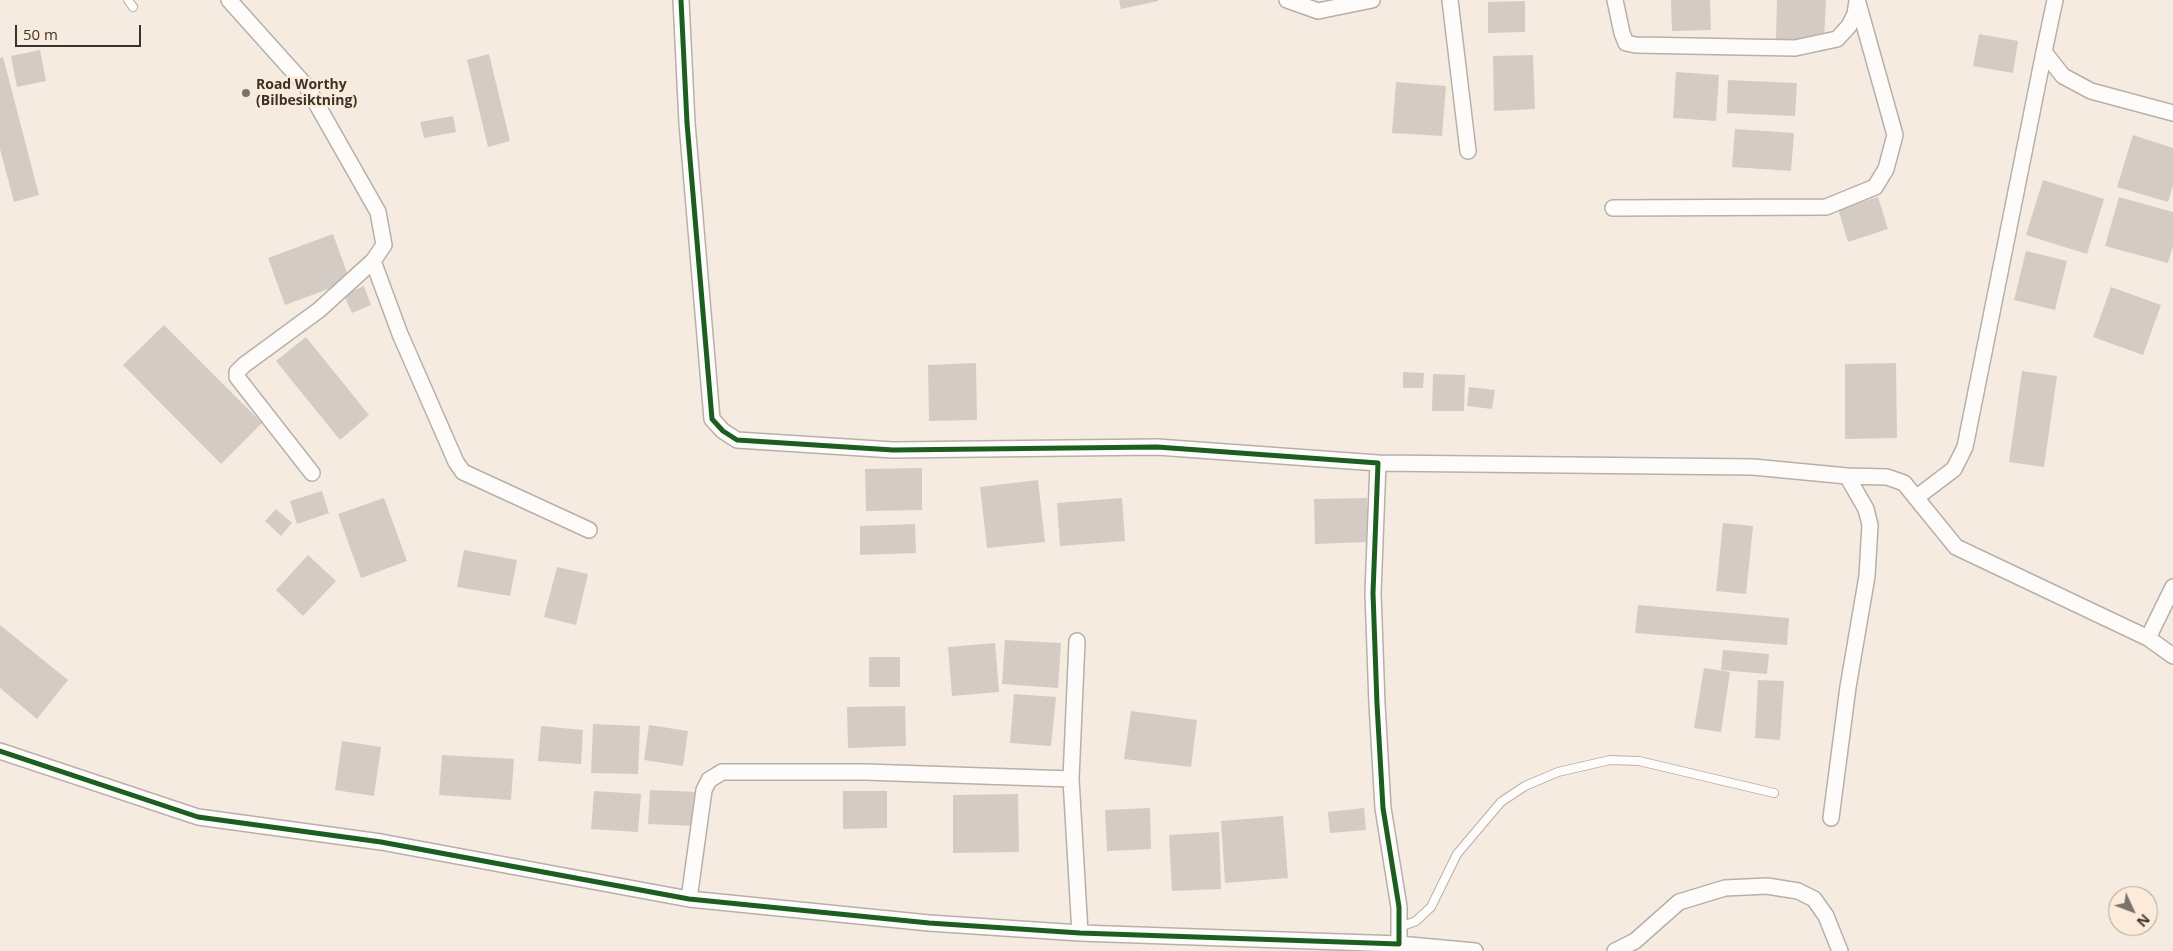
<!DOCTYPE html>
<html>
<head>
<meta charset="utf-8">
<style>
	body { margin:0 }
	#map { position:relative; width:2173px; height:951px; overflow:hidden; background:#f5ebe1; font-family:"Open Sans",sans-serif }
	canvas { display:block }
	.north { position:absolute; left:2108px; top:886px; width:50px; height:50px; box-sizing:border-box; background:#fdebd9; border:1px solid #afa194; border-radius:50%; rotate:133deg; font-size:14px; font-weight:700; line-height:20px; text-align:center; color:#3a332c }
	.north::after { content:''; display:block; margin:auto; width:18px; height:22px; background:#7b736b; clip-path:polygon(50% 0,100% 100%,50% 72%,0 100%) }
	.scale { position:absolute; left:15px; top:25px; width:126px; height:22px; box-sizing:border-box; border:2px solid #3a332c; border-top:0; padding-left:6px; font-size:15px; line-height:18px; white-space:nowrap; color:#3a332c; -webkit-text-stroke:4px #fdebd9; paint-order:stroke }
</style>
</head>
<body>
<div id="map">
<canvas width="2173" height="951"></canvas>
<div class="north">N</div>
<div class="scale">50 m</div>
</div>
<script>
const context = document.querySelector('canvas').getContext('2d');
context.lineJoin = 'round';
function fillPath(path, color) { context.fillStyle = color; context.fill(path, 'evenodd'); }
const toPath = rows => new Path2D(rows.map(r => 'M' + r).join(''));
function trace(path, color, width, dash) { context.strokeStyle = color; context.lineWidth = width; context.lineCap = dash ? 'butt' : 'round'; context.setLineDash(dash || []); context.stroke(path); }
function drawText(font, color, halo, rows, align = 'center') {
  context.font = font + ' "Open Sans",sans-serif'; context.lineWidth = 5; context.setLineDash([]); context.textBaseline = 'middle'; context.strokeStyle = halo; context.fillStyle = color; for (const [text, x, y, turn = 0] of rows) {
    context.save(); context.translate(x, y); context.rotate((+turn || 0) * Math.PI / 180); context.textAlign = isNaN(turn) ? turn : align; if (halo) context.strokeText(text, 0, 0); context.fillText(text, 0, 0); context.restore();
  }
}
fillPath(toPath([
	[1119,0,1158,0,1158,1,1121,9],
	[1671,0,1710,0,1711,30,1672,31],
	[1777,0,1826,0,1824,40,1776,39],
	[1525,1,1525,32,1488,33,1488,2],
	[1979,34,2018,41,2013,73,1973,66],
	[40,50,46,81,17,87,11,56],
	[489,54,510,141,488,147,467,60],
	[1533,55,1535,109,1494,111,1493,56],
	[3,57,39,195,14,202,0,149,0,58],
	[1676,72,1719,75,1716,121,1673,118],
	[1728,80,1797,83,1795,116,1727,113],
	[1396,82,1446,86,1442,136,1392,133],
	[453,116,456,132,424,138,420,122],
	[1735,129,1794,133,1791,171,1732,167],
	[2133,135,2173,148,2173,185,2168,202,2117,187],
	[2043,180,2104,199,2087,254,2026,235],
	[1878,197,1888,229,1848,242,1838,209],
	[2119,197,2173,212,2173,246,2168,263,2105,246],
	[333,234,350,281,285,305,268,258],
	[2026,251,2067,261,2055,310,2014,300],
	[364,286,371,305,352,313,344,295],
	[2111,287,2161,305,2143,355,2093,337],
	[164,325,262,423,221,464,123,365],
	[306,337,369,415,340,440,276,361],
	[976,363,977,420,929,421,928,365],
	[1896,363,1897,438,1845,439,1845,364],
	[2022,371,2057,376,2044,467,2009,462],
	[1403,372,1424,373,1423,388,1403,388],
	[1433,374,1465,375,1464,411,1432,411],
	[1469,387,1495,390,1492,409,1467,406],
	[922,468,922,510,866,511,865,469],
	[1038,480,1045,542,987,548,980,487],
	[322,491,329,513,297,524,290,501],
	[384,498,407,561,361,578,338,514],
	[1122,498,1125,541,1060,546,1057,503],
	[1367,498,1368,542,1315,544,1314,499],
	[276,509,292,523,281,536,265,521],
	[1723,523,1753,526,1746,594,1716,591],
	[915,524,916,553,860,555,860,526],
	[464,550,517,560,510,596,457,587],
	[308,555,336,581,303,616,276,590],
	[557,567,588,574,576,625,544,617],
	[1638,605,1789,618,1787,645,1635,633],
	[0,625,68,680,37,719,0,688],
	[1005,640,1061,643,1058,688,1002,684],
	[995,643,999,692,952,696,948,647],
	[1723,650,1769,654,1767,674,1721,670],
	[869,657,900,657,900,687,869,687],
	[1704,668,1730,672,1721,732,1694,728],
	[1758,680,1784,681,1780,740,1755,738],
	[1014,694,1056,697,1051,746,1010,743],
	[905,706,906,746,848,748,847,707],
	[1131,711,1197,720,1191,767,1124,759],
	[593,724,640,726,638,774,591,773],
	[649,725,688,731,683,766,644,760],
	[541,726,583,730,581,764,538,761],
	[342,741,381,747,374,796,335,790],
	[442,755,514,759,511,800,439,795],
	[650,790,697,792,695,826,648,824],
	[594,791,641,794,638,832,591,829],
	[843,791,887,791,887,828,843,829],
	[1018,794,1019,852,953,853,953,795],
	[1150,808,1151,849,1107,851,1105,810],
	[1364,808,1366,830,1330,833,1328,812],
	[1283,816,1288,878,1225,883,1221,821],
	[1219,832,1221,889,1172,891,1169,835]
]), '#d4ccc4');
const lane = toPath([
	[128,0,133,7],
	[1400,927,1416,921,1431,907,1457,854,1501,802,1525,786,1558,772,1610,760,1639,761,1774,793]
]);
const street = toPath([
	[229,0,307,87,378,212,384,245,373,261,319,310,244,365,237,372,237,377,312,473],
	[1287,0,1318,11,1372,0],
	[1450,0,1468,151],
	[1615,0,1622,33,1626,43,1636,45,1795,48,1837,39,1849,26,1855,14,1857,1],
	[2055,0,2044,52,2063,76,2091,91,2173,113],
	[1613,208,1826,207,1875,187,1886,169,1895,135,1858,3],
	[373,261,400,334,456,462,463,472,589,530],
	[1378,463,1753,467,1847,476,1887,477,1904,483,1956,547,2148,638,2173,656],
	[1917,497,1954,469,1965,447,2044,52],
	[2148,638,2173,587],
	[1077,641,1071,779,1080,933],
	[0,751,198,817,381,842,689,899,929,923,1080,933,1399,944,1399,907,1383,808,1377,704,1373,593,1378,463,1157,447,893,450,737,440,723,431,712,419,687,123,681,0],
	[1831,818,1848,687,1867,576,1870,525,1866,509,1847,476],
	[689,899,704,790,709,780,722,772,865,772,1071,779],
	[1399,944,1475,951],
	[1615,951,1635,941,1679,902,1725,888,1767,886,1798,891,1814,899,1826,916,1840,951]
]);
trace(lane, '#b8b0a8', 10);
trace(street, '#b8b0a8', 18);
trace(lane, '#fefcfa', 8);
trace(street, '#fefcfa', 15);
trace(toPath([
	[0,751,198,817,381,842,689,899,929,923,1080,933,1399,944,1399,907,1383,808,1377,704,1373,593,1378,463,1157,447,893,450,737,440,723,431,712,419,687,123,681,0]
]), '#1b5e20', 5);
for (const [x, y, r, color] of [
	[246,93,5,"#7b736b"]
]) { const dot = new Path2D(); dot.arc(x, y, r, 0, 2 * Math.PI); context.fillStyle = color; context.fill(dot); trace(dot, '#fdebd9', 2); }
drawText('bold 14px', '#3a332c', '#fdebd9', [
	["Road Worthy",256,85],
	["(Bilbesiktning)",256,101]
], 'left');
</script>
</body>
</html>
